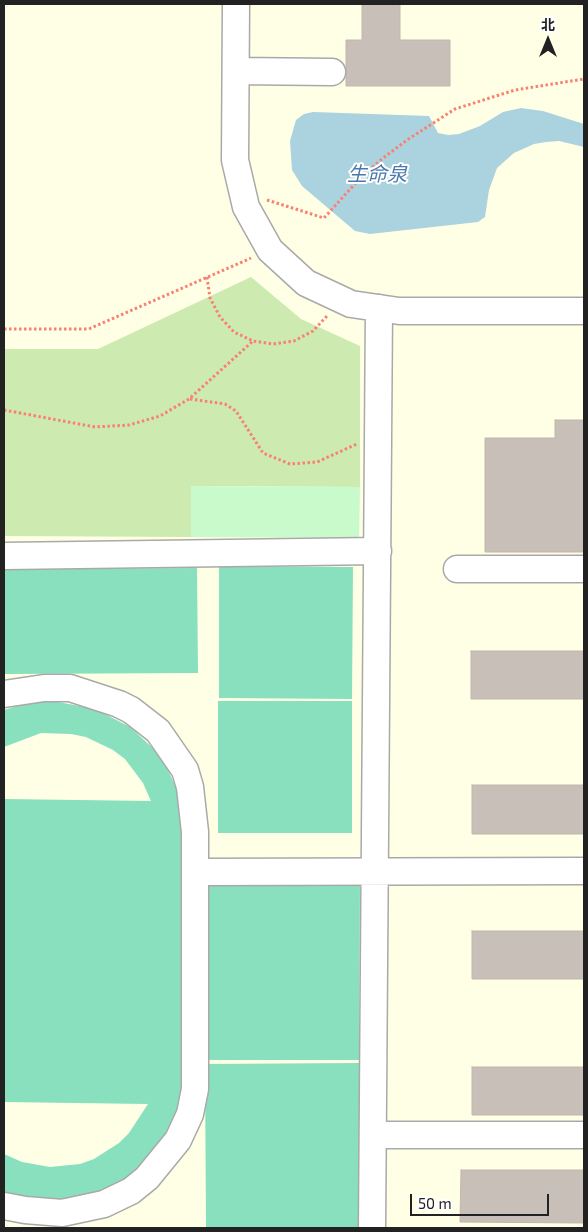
<!DOCTYPE html>
<html>
<head>
<meta charset="utf-8">
<style>
	body { margin:0 }
	#map { position:relative; width:588px; height:1232px; overflow:hidden; background:#f2efe9; font-family:"Exo 2","Noto Sans SC",sans-serif }
	canvas { display:block }
	.frame { position:absolute; inset:0; border:5px solid #222; pointer-events:none }
	.north { position:absolute; left:523px; top:15px; width:50px; height:50px; -webkit-text-stroke:4px #fff; paint-order:stroke; rotate:0deg; font-size:14px; font-weight:700; line-height:20px; text-align:center; color:#222 }
	.north::after { content:''; display:block; margin:auto; width:18px; height:22px; background:#222; clip-path:polygon(50% 0,100% 100%,50% 72%,0 100%) }
	.scale { position:absolute; left:410px; top:1194px; width:139px; height:22px; box-sizing:border-box; border:2px solid #222; border-top:0; padding-left:6px; font-size:15px; line-height:18px; white-space:nowrap; color:#222; -webkit-text-stroke:4px #fff; paint-order:stroke }
</style>
</head>
<body>
<div id="map">
<canvas width="588" height="1232"></canvas>
<div class="frame"></div>
<div class="north">北</div>
<div class="scale">50 m</div>
</div>
<script>
const context = document.querySelector('canvas').getContext('2d');
context.lineJoin = 'round';
function fillPath(path, color) { context.fillStyle = color; context.fill(path, 'evenodd'); }
const toPath = rows => new Path2D(rows.map(r => 'M' + r).join(''));
function trace(path, color, width, dash) { context.strokeStyle = color; context.lineWidth = width; context.lineCap = dash ? 'butt' : 'round'; context.setLineDash(dash || []); context.stroke(path); }
function drawText(font, color, halo, rows, align = 'center') {
  context.font = font + ' "Exo 2","Noto Sans SC",sans-serif'; context.lineWidth = 4; context.setLineDash([]); context.textBaseline = 'middle'; context.strokeStyle = halo; context.fillStyle = color; for (const [text, x, y, turn = 0] of rows) {
    context.save(); context.translate(x, y); context.rotate((+turn || 0) * Math.PI / 180); context.textAlign = isNaN(turn) ? turn : align; if (halo) context.strokeText(text, 0, 0); context.fillText(text, 0, 0); context.restore();
  }
}
fillPath(toPath([
	[4,4,584,4,584,1228,4,1228]
]), '#ffffe5');
fillPath(toPath([
	[251,277,301,319,360,346,360,487,191,486,191,537,4,536,4,349,98,349]
]), '#cdebb0');
fillPath(toPath([
	[191,486,360,487,359,538,191,537]
]), '#c8facc');
fillPath(toPath([
	[219,566,353,567,352,699,219,698],
	[197,568,198,673,4,674,4,569],
	[48,700,95,709,130,727,156,751,165,763,182,801,184,1084,178,1110,152,1157,113,1189,59,1204,4,1194,4,1154,22,1162,50,1167,80,1164,94,1159,119,1143,129,1133,148,1104,4,1102,4,799,151,801,143,783,125,759,113,750,86,737,71,734,41,733,4,747,4,710,27,703],
	[218,701,352,701,352,833,218,833],
	[206,881,360,882,359,1060,206,1060],
	[359,1063,359,1228,206,1228,205,1064]
]), '#88e0be');
fillPath(toPath([
	[521,108,543,111,584,124,584,147,559,141,546,142,534,144,514,153,497,168,489,190,485,217,478,222,370,234,355,231,302,186,292,170,290,141,296,120,304,114,313,112,429,116,438,133,448,135,459,134,480,126,503,112]
]), '#aad3df');
const building = toPath([
	[362,4,400,4,400,40,450,40,450,86,346,86,346,40,362,40,362,4],
	[555,420,584,420,584,552,485,552,485,438,555,438,555,420],
	[471,651,584,651,584,699,471,699,471,651],
	[472,785,584,785,584,834,472,834,472,785],
	[472,931,584,931,584,979,472,979,472,931],
	[472,1067,584,1067,584,1115,472,1115,472,1067],
	[461,1170,584,1170,584,1223,460,1222,461,1170]
]);
fillPath(building, '#c7bfb8');
trace(building, '#c4b6ab', 1);
const minor = toPath([
	[236,4,235,160,246,207,270,250,306,283,351,304,399,311,584,311],
	[236,71,332,72],
	[4,556,378,551],
	[457,569,584,569],
	[4,694,44,688,70,688,119,704,131,710,158,731,185,770,190,787,195,832,195,1089,190,1114,178,1140,147,1178,131,1191,104,1204,62,1213,25,1210,4,1206],
	[195,872,584,871],
	[373,1135,584,1135],
	[372,1228,379,308]
]);
trace(minor, '#a9a9a9', 29);
trace(toPath([
	[267,200,324,218,362,176,383,158,407,140,455,109,515,90,584,79],
	[207,277,210,298,220,317,234,332,253,341,273,344,294,341,313,331,327,316],
	[4,329,89,329,251,258],
	[190,399,225,404,236,411,263,453,290,464,317,462,357,444],
	[4,410,95,427,129,425,160,416,189,399,253,341]
]), '#fa8072', 3, [2.5, 2.5]);
trace(minor, '#fff', 26);
drawText('italic 20px', '#4a7aab', '#fff', [
	["生命泉",377,174]
]);
</script>
</body>
</html>
